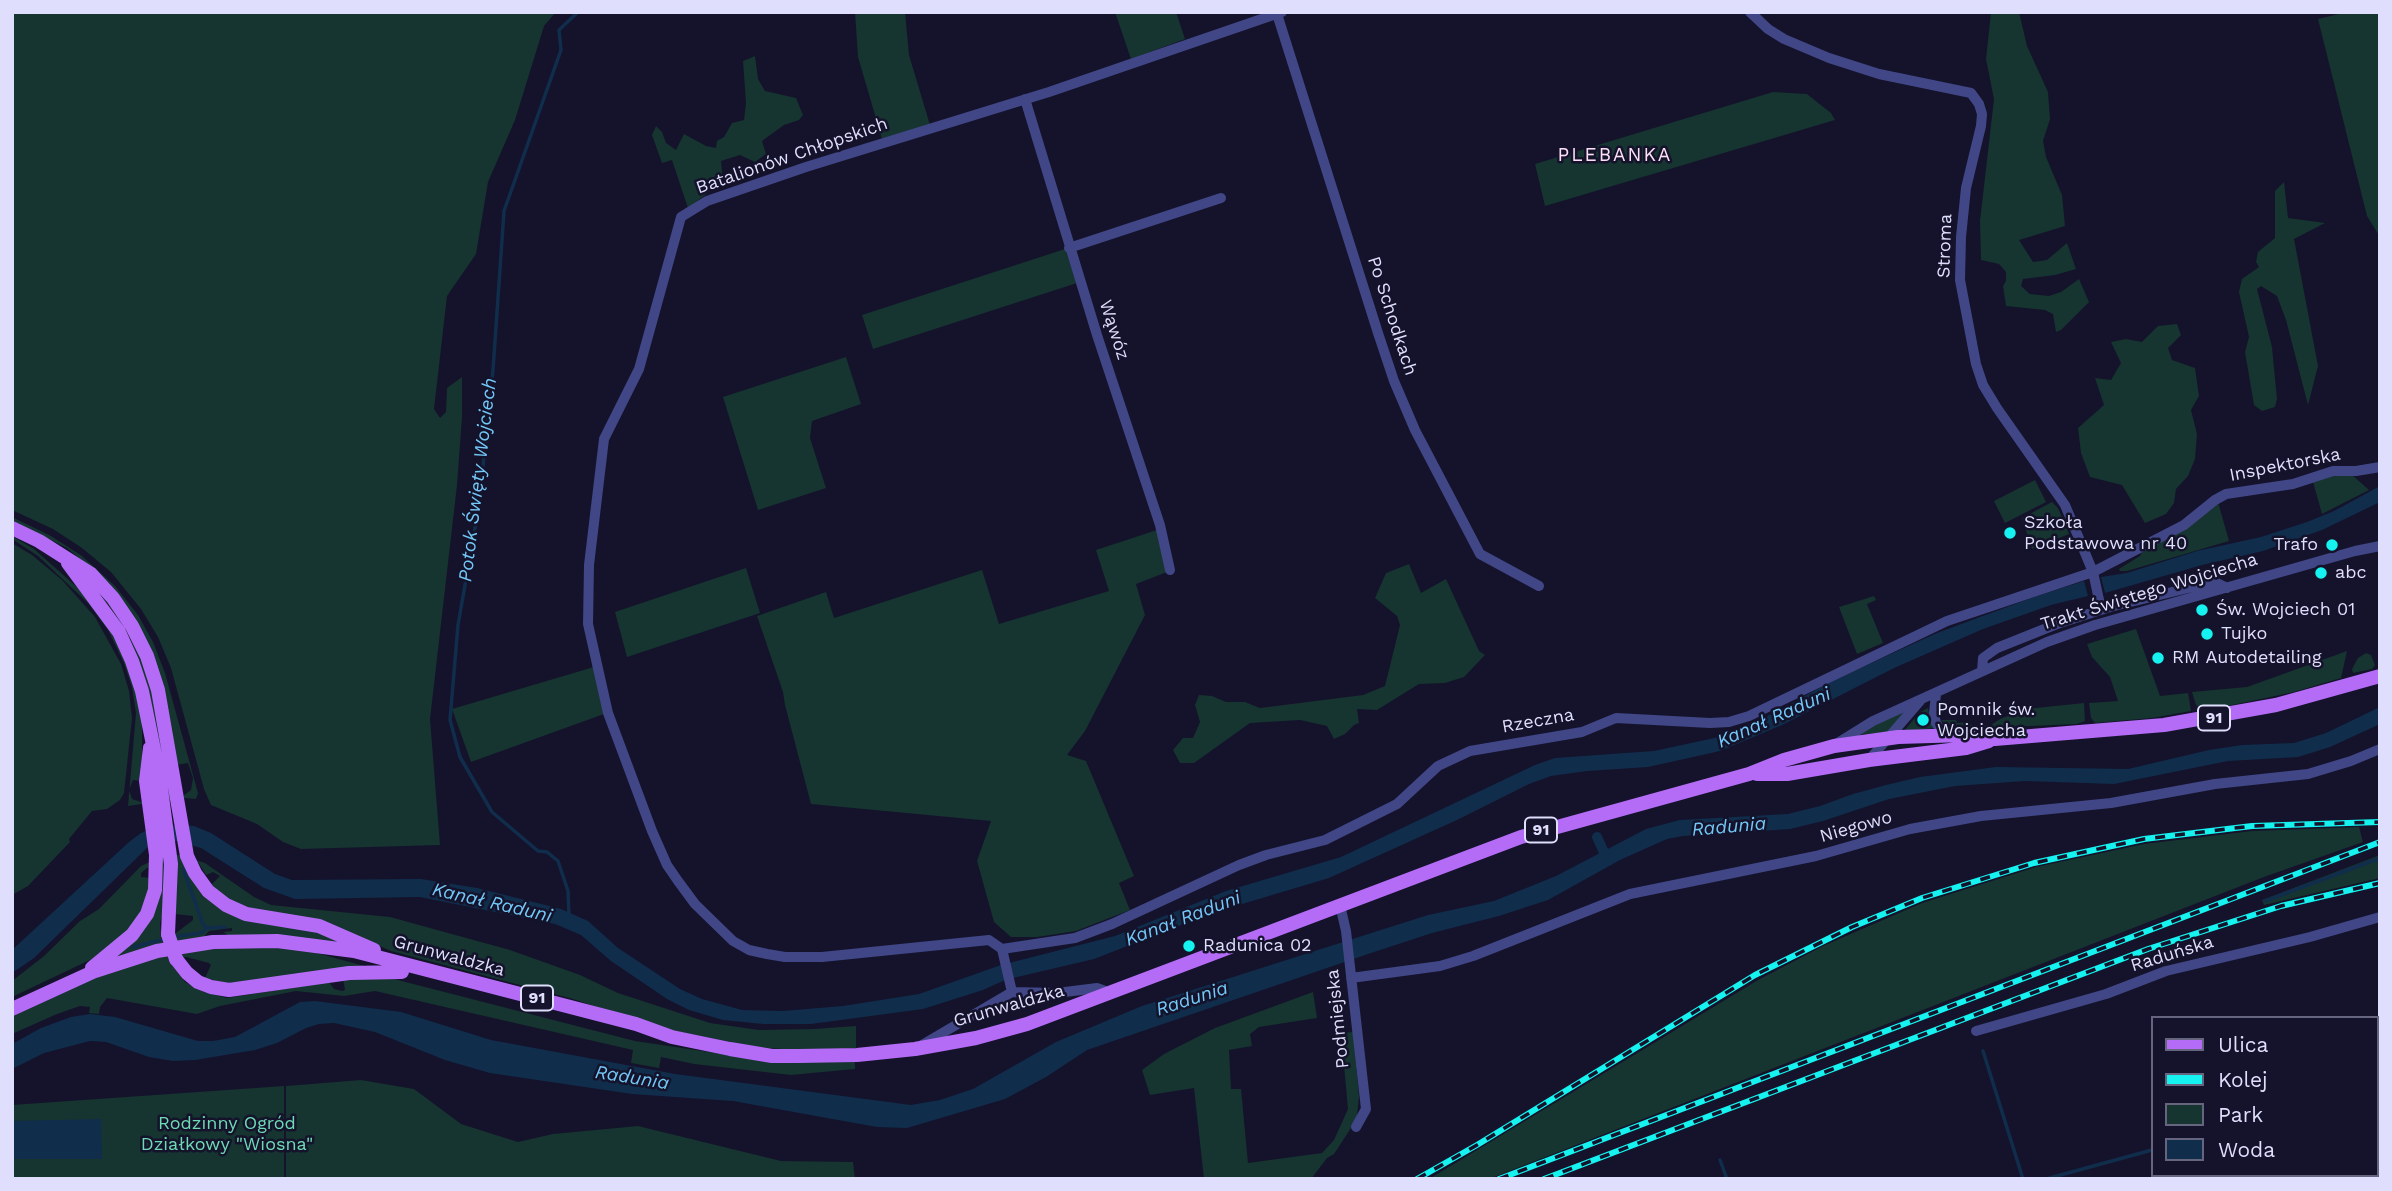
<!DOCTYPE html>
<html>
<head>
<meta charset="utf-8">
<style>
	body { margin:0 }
	#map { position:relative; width:2392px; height:1191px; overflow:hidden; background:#14132b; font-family:"Work Sans",sans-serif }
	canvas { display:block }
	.frame { position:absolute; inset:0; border:14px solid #dfdffd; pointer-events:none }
	.legend { position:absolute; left:2151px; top:1016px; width:228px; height:161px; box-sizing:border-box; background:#14132b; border:2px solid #65657f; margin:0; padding:9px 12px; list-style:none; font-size:21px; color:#dfdffd }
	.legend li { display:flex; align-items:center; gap:14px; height:35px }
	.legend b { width:35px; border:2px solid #65657f }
</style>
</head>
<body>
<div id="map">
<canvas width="2392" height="1191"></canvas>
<div class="frame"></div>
<ul class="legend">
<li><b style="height:9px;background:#b46cf7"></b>Ulica</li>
<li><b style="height:9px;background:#16f2ef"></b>Kolej</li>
<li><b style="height:19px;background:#163430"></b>Park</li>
<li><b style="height:19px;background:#112d4c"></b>Woda</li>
</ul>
</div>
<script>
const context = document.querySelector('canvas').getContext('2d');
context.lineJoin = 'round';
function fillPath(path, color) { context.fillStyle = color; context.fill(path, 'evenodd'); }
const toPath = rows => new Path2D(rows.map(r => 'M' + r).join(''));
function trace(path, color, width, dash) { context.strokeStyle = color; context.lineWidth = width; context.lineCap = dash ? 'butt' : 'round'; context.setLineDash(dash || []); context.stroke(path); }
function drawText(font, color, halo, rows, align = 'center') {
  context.font = font + ' "Work Sans",sans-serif'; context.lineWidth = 5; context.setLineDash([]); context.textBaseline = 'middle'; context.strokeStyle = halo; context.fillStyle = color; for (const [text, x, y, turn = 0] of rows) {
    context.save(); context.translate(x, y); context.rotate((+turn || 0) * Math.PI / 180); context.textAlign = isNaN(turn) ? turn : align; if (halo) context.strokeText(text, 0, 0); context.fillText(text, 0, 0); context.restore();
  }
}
fillPath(toPath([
	[12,12,556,12,544,26,515,120,488,182,476,254,447,296,434,409,440,418,446,412,447,388,462,377,462,417,457,485,430,719,440,845,301,849,283,842,257,824,211,805,204,789,171,668,158,637,141,609,111,572,82,548,53,529,12,510],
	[855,12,905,12,909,55,930,125,882,139,858,57],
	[1115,12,1176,12,1185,39,1131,59],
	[1991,12,2019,12,2027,46,2048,92,2050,119,2043,141,2046,157,2062,195,2065,226,2019,240,2033,262,2047,260,2067,243,2076,269,2055,275,2023,279,2021,286,2030,294,2049,296,2061,292,2079,279,2089,302,2061,330,2056,332,2053,314,2045,310,2006,306,2003,286,2006,281,2006,272,1999,264,1981,260,1980,221,1994,99,1986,59],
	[2347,12,2380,12,2380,237,2367,216,2318,19],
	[755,56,758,79,765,91,796,98,803,115,799,120,784,125,762,141,766,154,755,162,740,155,721,161,723,181,688,208,672,160,662,163,652,135,656,126,662,132,666,143,676,150,684,134,706,146,716,148,717,141,724,137,732,123,744,120,746,103,743,61],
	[1773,92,1807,94,1831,113,1835,120,1545,206,1535,164],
	[2284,182,2288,218,2325,223,2294,239,2318,366,2308,405,2286,320,2277,296,2261,286,2257,289,2272,347,2277,399,2275,407,2262,411,2254,405,2245,352,2249,337,2239,292,2242,279,2259,267,2256,262,2258,252,2275,238,2275,191],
	[1065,249,1077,283,873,349,862,315],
	[2177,324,2181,335,2168,348,2172,360,2195,368,2199,396,2191,410,2197,434,2195,459,2188,476,2176,489,2174,503,2166,514,2145,523,2122,485,2090,477,2081,453,2078,428,2104,405,2095,378,2111,380,2121,363,2111,342,2126,339,2142,342,2158,326],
	[846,357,861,404,812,421,810,438,826,488,758,510,723,397],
	[2351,474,2369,490,2322,514,2313,482,2331,475],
	[2035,480,2046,502,2005,523,1994,501],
	[2052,502,2058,508,2069,534,2032,549,2022,518],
	[2218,502,2229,541,2127,571,2120,571,2119,569,2140,556,2143,550],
	[12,517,51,536,82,556,115,586,138,615,153,642,165,673,198,793,196,799,186,798,128,806,136,713,132,687,124,663,108,630,88,603,38,556,12,539,12,536,34,549,79,589,101,615,121,650,134,683,142,721,142,781,133,780,129,790,132,799,141,802,153,800,152,774,157,800,167,798,149,690,130,638,110,607,87,578,113,605,138,649,148,674,157,709,171,797,183,796,191,790,193,778,188,763,176,765,164,694,151,653,130,613,96,572,67,548,12,521],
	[1157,530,1167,572,1136,584,1145,615,1085,731,1067,755,1086,761,1134,876,1119,883,1130,910,1076,931,1037,937,1011,937,994,922,977,861,991,821,811,804,785,705,783,692,757,616,826,592,834,618,982,570,999,624,1109,591,1096,550],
	[12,543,32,555,62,580,95,617,121,664,129,691,132,718,124,793,120,800,107,809,92,811,69,839,70,842,28,886,12,895],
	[1409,564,1421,593,1446,579,1479,651,1485,655,1464,677,1445,683,1419,684,1377,710,1357,709,1359,723,1354,725,1345,734,1334,739,1327,726,1300,720,1250,723,1194,763,1180,763,1173,750,1183,738,1193,738,1200,722,1195,705,1199,695,1212,696,1226,702,1245,702,1260,708,1363,695,1385,686,1400,625,1397,616,1375,598,1386,573],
	[746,568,760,613,627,657,615,612],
	[1874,596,1876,600,1867,604,1883,643,1857,654,1839,607],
	[2136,629,2160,696,2188,693,2191,711,2152,718,2095,723,2091,718,2089,703,2118,701,2110,677,2092,657,2087,644],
	[2347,651,2341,678,2294,692,2204,711,2196,705,2192,692,2247,687],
	[2366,653,2371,655,2375,665,2372,669,2353,673,2352,669,2358,658],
	[594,667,604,714,471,762,452,709],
	[2084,703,2085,721,2077,724,1961,729,1948,727,1941,720,1956,720,1957,723,1968,722,1973,726,1991,725,2000,719,2026,709],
	[1908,708,1887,732,1856,735],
	[1928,708,1930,718,1935,728,1904,731,1920,712],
	[2359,827,2363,842,2264,877,1489,1179,1429,1179,1758,980,1823,946,1922,903,2036,867,2144,844,2252,831],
	[180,855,205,863,254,897,271,905,390,917,510,950,580,975,618,993,710,1023,759,1030,814,1029,856,1026,856,1048,795,1050,755,1047,656,1027,573,999,391,951,330,924,252,910,228,899,211,885,220,876,213,872,206,875,198,862,184,862,215,903,312,929,356,946,228,935,223,932,232,931,232,928,209,931,204,937,114,957,127,947,161,865,147,868,141,873,141,877,151,878,148,895,142,909,129,930,92,959,12,997,12,981,44,956,80,921,99,909,141,866,163,856],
	[177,871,175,914,193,916,193,920,176,933,161,936,160,923],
	[2380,855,2380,878,2264,905,2262,900],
	[273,946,313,952,368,967,230,984,205,978,211,965,209,963,186,957,169,961,185,982,204,992,227,998,329,982,334,989,342,991,345,990,343,979,394,979,635,1041,756,1059,855,1060,855,1069,791,1075,694,1064,661,1057,659,1068,631,1063,633,1050,375,991,344,996,296,991,220,1006,197,1014,107,998,100,1007,99,1014,89,1013,90,1007,80,1006,57,1014,12,1034,12,1015,95,977,146,960,205,948],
	[1313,992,1317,1018,1259,1027,1250,1034,1252,1046,1229,1050,1231,1089,1241,1089,1248,1163,1322,1153,1334,1140,1348,1109,1341,1033,1353,1032,1359,1096,1357,1116,1351,1128,1334,1154,1327,1158,1311,1179,1204,1179,1194,1088,1150,1095,1142,1070,1164,1054,1215,1028],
	[361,1080,414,1089,461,1124,518,1142,553,1134,638,1126,781,1161,853,1162,855,1179,286,1179,286,1086],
	[284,1086,284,1179,12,1179,12,1105]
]), '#163430');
fillPath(toPath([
	[2380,486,2380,502,2322,530,2263,551,2202,565,2105,593,2101,577,2127,573,2197,551,2261,537,2307,522,2334,511],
	[2084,581,2088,596,2051,605,1983,629,1894,668,1782,725,1720,751,1648,767,1587,771,1551,776,1529,784,1459,819,1329,878,1212,913,1094,959,1013,978,1009,963,1115,936,1226,891,1341,857,1535,765,1555,758,1654,751,1719,737,1772,714,1834,680,1937,633,2034,597],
	[2380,707,2380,724,2330,747,2298,757,2228,761,2114,784,2025,781,1955,786,1889,799,1823,821,1790,829,1683,836,1667,839,1620,860,1548,900,1499,916,1432,933,1368,954,1087,1050,1046,1077,1005,1099,907,1128,877,1127,733,1101,632,1094,490,1073,445,1060,375,1032,334,1023,319,1024,306,1028,277,1043,255,1050,195,1060,173,1061,149,1057,106,1042,90,1041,44,1053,12,1069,12,1044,41,1028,71,1017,90,1014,115,1017,198,1041,213,1041,235,1037,300,1002,315,1001,401,1012,491,1040,675,1074,911,1105,940,1100,973,1089,1056,1042,1142,1006,1428,915,1494,901,1556,876,1646,829,1680,820,1788,814,1820,806,1853,794,1886,785,1920,777,1996,767,2128,769,2209,750,2242,745,2294,743,2326,733],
	[179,825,194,826,211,833,275,874,292,880,421,879,477,888,561,909,588,921,618,948,680,989,702,999,742,1010,783,1011,843,1006,919,994,1001,965,1005,980,983,990,923,1009,811,1024,763,1024,723,1020,689,1010,667,999,611,961,581,935,555,924,420,897,295,899,264,888,201,848,177,841,148,847,34,958,12,973,12,950,129,842,141,833,153,828],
	[101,1119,102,1159,12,1159,12,1121]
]), '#112d4c');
trace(toPath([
	[183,869,203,924,207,928],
	[2265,901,2380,858],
	[569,915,568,891,558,861,547,852,538,851,492,812,460,757,450,720,458,625,479,505,493,370,504,211,561,50,559,30,578,12],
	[173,937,201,933,207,928,225,927],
	[133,947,165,939],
	[1983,1051,2023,1179],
	[2376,1090,2380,1089],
	[1720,1160,1727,1179],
	[2190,1175,2191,1179],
	[2046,1179,2152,1150]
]), '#112d4c', 3.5);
trace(toPath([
	[1597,837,1608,861]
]), '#112d4c', 10);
trace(toPath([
	[1750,12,1768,29,1784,39,1829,58,1879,74,1971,93,1979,104,1982,114,1981,126,1966,188,1961,237,1960,280,1976,364,1983,385,1997,408,2065,505,2093,572,2101,609],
	[1277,14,1378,333,1394,381,1415,430,1480,554,1539,586],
	[1025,99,1097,335,1160,525,1170,570],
	[1069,248,1221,198],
	[1982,671,1983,658,1997,648,2057,624,2110,607,2209,583,2217,583,2227,588],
	[1936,694,1934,713,1936,723,1946,736],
	[1836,744,1873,721,2047,642,2095,625,2355,551,2380,546],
	[1869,760,1920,701],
	[1340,905,1346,931,1366,1109,1356,1127],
	[1002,949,1075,938,1112,924,1239,865,1266,855,1325,840,1397,804,1438,766,1470,751,1582,732,1616,718,1710,723,1729,722,1749,716,1947,621,2093,572,2184,525,2215,500,2226,494,2293,484,2333,471,2356,471,2380,467],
	[1351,978,1440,966,1473,956,1630,894,1816,856,1910,829,1981,816,2111,803,2215,784,2308,774,2351,761,2380,749],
	[1012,992,1002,949,989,940,822,957,785,957,767,954,749,950,733,941,695,904,678,881,667,865,652,831,608,713,588,624,589,565,604,439,639,369,681,217,707,201,806,167,1049,92,1282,12],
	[1976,1031,2106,994,2166,971,2310,937,2380,917],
	[922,1045,1012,992,1057,993,1097,988,1111,993]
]), '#414687', 10);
trace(toPath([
	[12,528,39,541,91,574,113,598,132,626,147,656,158,690,187,856,195,873,208,891,226,905,246,914,319,926,374,950],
	[68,563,119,632,132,661,142,691,159,774,171,864,168,934],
	[1757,774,1787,774,1869,760,1966,748,1989,741],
	[176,959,187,973,198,982,211,987,229,990,349,973,402,972],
	[92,968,132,935,147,914,155,890,156,855,146,781,150,748],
	[12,1009,95,971,157,951,213,942,277,941,354,951,636,1024,672,1037,730,1049,772,1056,798,1056,857,1055,915,1049,976,1038,1027,1024,1521,837,1749,774,1784,760,1834,746,1898,737,1965,735,1995,739,2164,725,2276,705,2380,676]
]), '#b46cf7', 14);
const rail = toPath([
	[1417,1179,1477,1145,1755,975,1852,927,1922,898,2034,863,2144,839,2252,826,2380,822],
	[1499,1179,2380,842],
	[1544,1179,2148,949,2281,906,2380,883]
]);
trace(rail, '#16f2ef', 6);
trace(rail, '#14132b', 3.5, [10]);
trace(toPath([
	[168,934,176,959]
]), '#b46cf7', 14);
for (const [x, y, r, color] of [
	[2010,533,7,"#16f2ef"],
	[2332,545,7,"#16f2ef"],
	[2321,573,7,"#16f2ef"],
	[2202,610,7,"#16f2ef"],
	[2207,634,7,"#16f2ef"],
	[2158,658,7,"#16f2ef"],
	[1923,720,7,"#16f2ef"],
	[1189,946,7,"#16f2ef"]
]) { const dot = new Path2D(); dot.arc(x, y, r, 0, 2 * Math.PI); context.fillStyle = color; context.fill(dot); trace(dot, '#14132b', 2.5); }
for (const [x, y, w] of [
	[2214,718,32],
	[1541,830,32],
	[537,998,32]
]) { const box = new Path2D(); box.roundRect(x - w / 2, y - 12.5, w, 25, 5); context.fillStyle = '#14132b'; context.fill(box); trace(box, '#dfdffd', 2); }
drawText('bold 16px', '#dfdffd', null, [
	["91",2214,718],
	["91",1541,830],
	["91",537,998]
]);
drawText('18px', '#dfdffd', '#14132b', [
	["Batalionów Chłopskich",792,156,-19],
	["Stroma",1945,246,-88],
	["Po Schodkach",1392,316,72],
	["Wąwóz",1114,330,72],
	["Inspektorska",2285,465,-11],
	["Trakt Świętego Wojciecha",2149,592,-17],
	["Rzeczna",1538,721,-10],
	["Niegowo",1856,827,-16],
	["Raduńska",2172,954,-17],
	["Grunwaldzka",449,956,15],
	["Grunwaldzka",1009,1006,-16],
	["Podmiejska",1338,1019,-96]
]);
drawText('18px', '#dfdffd', '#14132b', [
	["Szkoła",2024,523],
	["Podstawowa nr 40",2024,544],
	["Trafo",2318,545,"right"],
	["abc",2335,573],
	["Św. Wojciech 01",2216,610],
	["Tujko",2221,634],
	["RM Autodetailing",2172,658],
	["Pomnik św.",1937,710],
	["Wojciecha",1937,731],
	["Radunica 02",1203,946]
], 'left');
drawText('18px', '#6ddbb3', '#14132b', [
	["Rodzinny Ogród",227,1124],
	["Działkowy \"Wiosna\"",227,1145]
]);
context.letterSpacing = '2px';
drawText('19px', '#fde0f6', '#14132b', [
	["PLEBANKA",1615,155]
]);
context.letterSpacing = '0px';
drawText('italic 19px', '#73c8f7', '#14132b', [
	["Potok Święty Wojciech",478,480,-83],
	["Kanał Raduni",1774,718,-24],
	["Radunia",1729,827,-5],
	["Kanał Raduni",492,903,13],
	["Kanał Raduni",1183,919,-21],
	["Radunia",1192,999,-18],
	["Radunia",632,1078,9]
]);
</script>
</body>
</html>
